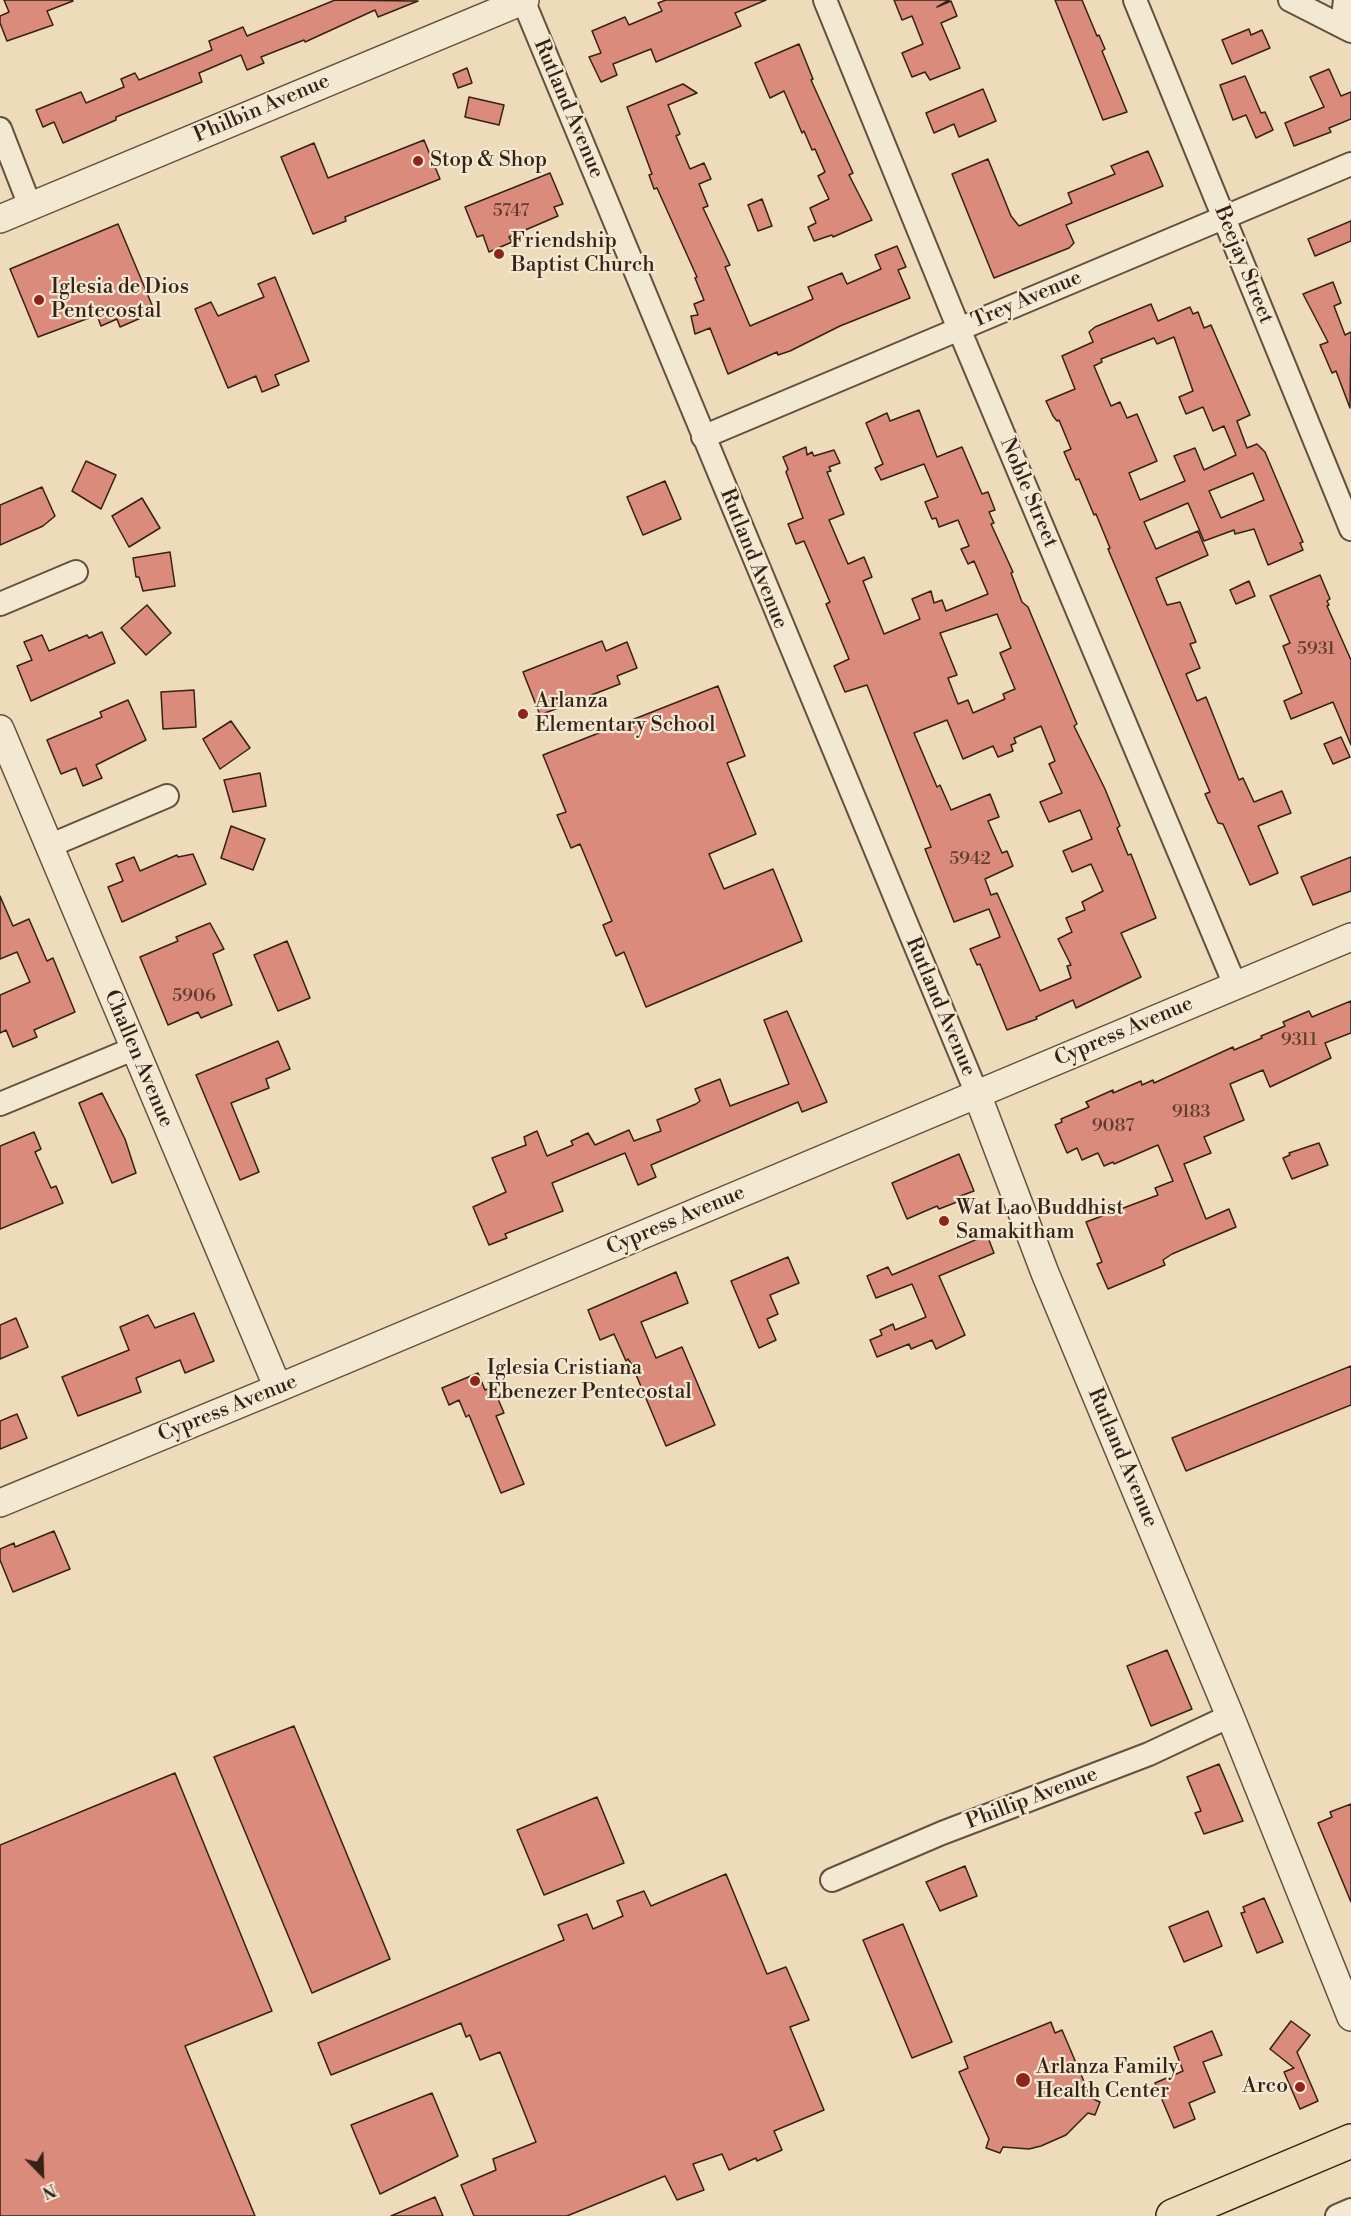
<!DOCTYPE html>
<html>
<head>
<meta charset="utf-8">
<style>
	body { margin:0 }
	#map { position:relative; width:1351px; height:2216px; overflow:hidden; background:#eddbb9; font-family:"Libre Bodoni",serif }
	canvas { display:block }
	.north { position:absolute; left:12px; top:2144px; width:60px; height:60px; -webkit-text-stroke:4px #f3e8d2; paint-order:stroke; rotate:157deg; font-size:16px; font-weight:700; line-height:24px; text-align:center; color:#362117 }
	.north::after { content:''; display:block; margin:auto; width:21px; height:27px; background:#362117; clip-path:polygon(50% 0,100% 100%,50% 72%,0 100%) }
</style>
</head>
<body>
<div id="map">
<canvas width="1351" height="2216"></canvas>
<div class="north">N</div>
</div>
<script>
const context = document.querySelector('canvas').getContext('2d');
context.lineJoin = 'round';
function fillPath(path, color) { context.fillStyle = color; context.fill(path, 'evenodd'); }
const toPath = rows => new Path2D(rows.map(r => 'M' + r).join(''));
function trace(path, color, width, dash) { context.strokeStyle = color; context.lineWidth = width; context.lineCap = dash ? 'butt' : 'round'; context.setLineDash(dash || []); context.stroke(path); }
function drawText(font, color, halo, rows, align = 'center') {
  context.font = font + ' "Libre Bodoni",serif'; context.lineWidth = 4.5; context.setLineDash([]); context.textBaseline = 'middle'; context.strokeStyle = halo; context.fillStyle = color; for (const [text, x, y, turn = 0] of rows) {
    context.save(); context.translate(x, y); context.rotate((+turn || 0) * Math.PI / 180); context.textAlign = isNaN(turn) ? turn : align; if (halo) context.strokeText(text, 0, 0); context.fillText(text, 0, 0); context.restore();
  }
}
const building = toPath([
	[4,0,72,0,73,1,47,11,53,25,7,41,0,23,0,16,9,12,4,0],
	[335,0,418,1,378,17,375,10,305,42,304,40,261,57,264,63,247,70,241,55,199,73,202,82,116,117,116,120,63,143,54,122,43,127,36,110,81,92,86,103,124,87,121,79,135,73,139,80,212,50,209,41,243,27,247,36,335,0],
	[666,0,766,0,735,13,741,26,656,62,651,49,613,64,617,75,601,82,589,57,601,53,592,31,625,17,629,25,662,11,658,3,666,0],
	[894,0,949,0,937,7,951,1,957,16,941,23,960,68,930,80,925,72,912,77,902,53,923,44,912,16,902,20,894,0],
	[1055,0,1082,0,1097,36,1099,35,1105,49,1102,51,1127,112,1103,120,1055,0],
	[1249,29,1251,35,1262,30,1270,48,1232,64,1222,40,1249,29],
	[799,44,813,79,811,80,853,173,849,175,872,220,833,237,832,235,814,241,808,227,816,223,810,208,829,199,818,176,825,172,815,149,812,150,804,131,802,133,784,91,770,98,755,63,799,44],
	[467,68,472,83,458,88,453,74,467,68],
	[1329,69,1341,96,1351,92,1351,119,1329,128,1331,132,1294,146,1285,123,1324,107,1310,77,1329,69],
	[1245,76,1261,113,1265,112,1273,130,1256,138,1246,115,1233,120,1220,85,1245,76],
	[683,84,697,93,668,105,680,134,676,136,690,169,704,163,711,179,699,184,708,206,703,208,730,265,725,267,750,326,813,299,808,287,842,273,847,284,881,269,875,255,897,246,906,267,898,270,910,298,840,326,790,351,778,355,777,352,728,374,710,328,695,334,691,316,698,315,694,304,704,300,695,278,697,277,657,188,654,189,649,175,652,174,627,107,683,84],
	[983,89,996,121,959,137,954,124,934,133,926,113,983,89],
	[469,97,504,105,499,125,465,117,469,97],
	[424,140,440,179,345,217,346,221,313,234,281,157,314,143,328,178,424,140],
	[1148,151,1163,186,1066,225,1074,243,1069,248,994,278,952,174,988,159,1011,216,1019,226,1072,203,1068,193,1115,174,1111,166,1148,151],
	[550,173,563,204,554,207,558,216,509,237,512,242,489,252,483,235,477,237,465,207,550,173],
	[762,199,772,226,758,231,748,205,762,199],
	[1351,221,1351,241,1315,256,1308,239,1351,221],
	[118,224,152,305,147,307,150,314,120,327,117,319,101,326,97,315,38,337,10,269,118,224],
	[275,277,309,361,275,375,279,385,262,392,256,376,228,388,195,309,211,302,218,316,264,297,258,284,275,277],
	[1333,282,1341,303,1334,306,1345,335,1351,332,1350,408,1336,371,1332,373,1320,345,1328,342,1303,294,1333,282],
	[1151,304,1158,321,1190,307,1193,314,1198,312,1204,328,1211,325,1250,415,1237,421,1247,448,1257,444,1265,452,1303,542,1300,543,1303,550,1268,565,1254,529,1235,534,1234,530,1204,541,1188,503,1144,522,1156,549,1198,531,1208,555,1156,578,1167,605,1180,602,1196,642,1190,644,1200,668,1186,674,1197,701,1206,697,1239,780,1243,778,1254,802,1282,791,1291,813,1258,826,1278,873,1250,885,1223,824,1218,823,1205,794,1210,792,1108,549,1110,548,1096,514,1094,515,1079,479,1076,480,1064,452,1071,449,1059,420,1057,421,1053,416,1046,401,1075,389,1062,356,1093,342,1089,332,1095,327,1151,304],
	[1174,337,1193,391,1179,397,1186,414,1203,407,1213,431,1224,426,1236,455,1204,470,1195,448,1174,456,1185,481,1140,500,1129,473,1157,461,1137,414,1127,418,1120,402,1111,406,1094,366,1102,362,1101,359,1154,338,1157,344,1174,337],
	[1253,473,1264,500,1221,518,1209,491,1253,473],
	[919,410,937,457,962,447,982,494,988,492,995,510,989,512,994,523,991,524,1013,572,1011,573,1022,602,1028,607,1077,724,1074,726,1105,789,1120,826,1117,828,1128,855,1131,854,1156,918,1121,933,1141,977,1076,1008,1073,1000,1036,1017,1037,1019,1007,1030,980,964,977,965,970,949,1000,937,989,909,954,922,925,849,931,847,867,685,845,692,834,666,849,659,826,604,830,602,804,541,796,544,788,524,803,518,786,472,788,469,783,457,806,447,807,455,812,452,814,456,834,450,840,463,829,467,831,471,827,472,844,514,829,520,848,564,864,557,872,577,863,581,884,634,920,619,912,599,931,591,934,603,942,600,946,611,988,594,974,561,968,564,961,549,969,546,958,520,939,527,936,518,932,519,925,502,938,497,924,464,881,480,875,468,883,464,866,423,887,413,890,421,919,410],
	[997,614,1011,648,1000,653,1015,689,1003,694,1005,699,973,713,968,700,958,704,948,678,957,675,940,633,997,614],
	[947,720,963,759,993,746,998,757,1013,751,1011,745,1016,743,1014,738,1041,726,1055,761,1049,764,1062,793,1040,802,1049,822,1080,810,1092,839,1063,851,1072,872,1091,864,1103,891,1082,902,1085,910,1066,918,1072,932,1058,939,1071,965,1067,966,1071,978,1040,991,997,893,991,895,985,879,1013,866,1007,851,1002,853,988,821,999,817,990,794,951,810,940,785,937,787,914,733,947,720],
	[86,461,116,475,101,509,72,491,86,461],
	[665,481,681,519,643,535,627,497,665,481],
	[42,487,55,516,43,526,0,545,0,505,42,487],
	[142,498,160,528,129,547,112,516,142,498],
	[170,552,175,586,143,591,139,577,136,577,133,558,170,552],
	[1320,575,1330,599,1327,601,1329,605,1327,606,1351,660,1351,745,1333,702,1291,719,1284,701,1302,693,1283,646,1290,643,1270,596,1320,575],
	[1249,581,1255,596,1236,604,1230,590,1249,581],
	[147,605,171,633,146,655,121,628,147,605],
	[102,632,115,663,31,701,17,666,32,660,24,642,42,635,49,651,87,635,89,638,102,632],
	[602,641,606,651,627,642,637,668,617,676,620,684,540,715,523,672,602,641],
	[718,686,745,756,727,763,756,834,709,854,724,889,773,869,802,941,646,1007,624,952,616,956,603,925,612,921,580,844,571,848,557,815,566,812,543,755,718,686],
	[194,690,196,727,163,729,161,692,194,690],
	[128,700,146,740,96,765,102,778,83,786,76,768,61,774,47,740,102,717,100,712,128,700],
	[231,721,250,748,220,769,203,739,231,721],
	[1341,737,1350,757,1333,764,1324,744,1341,737],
	[260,773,266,806,233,812,224,780,260,773],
	[231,826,265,839,253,870,221,858,231,826],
	[193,854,206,884,122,922,108,887,123,881,116,864,134,857,140,871,177,855,178,857,193,854],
	[1351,857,1351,891,1313,905,1301,877,1351,857],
	[0,896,13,926,29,919,47,961,53,958,75,1012,34,1030,37,1037,13,1047,6,1030,0,1033,0,995,30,982,17,952,0,959,0,896],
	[210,923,224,949,213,954,232,1005,201,1018,198,1012,168,1025,140,957,178,941,176,937,210,923],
	[287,941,310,998,278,1011,254,955,287,941],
	[1351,1001,1351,1033,1325,1043,1331,1058,1270,1087,1263,1070,1230,1084,1244,1120,1204,1137,1211,1153,1184,1164,1206,1219,1229,1209,1236,1227,1172,1254,1163,1260,1165,1265,1108,1289,1097,1264,1102,1262,1086,1222,1158,1195,1155,1188,1173,1181,1158,1145,1114,1164,1113,1162,1104,1166,1098,1153,1082,1160,1077,1148,1067,1153,1055,1125,1062,1122,1061,1119,1089,1107,1086,1102,1113,1090,1113,1093,1141,1081,1142,1085,1153,1080,1154,1083,1233,1047,1234,1050,1262,1038,1261,1036,1285,1026,1283,1022,1309,1011,1312,1017,1351,1001],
	[787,1011,827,1102,802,1112,798,1102,651,1165,656,1177,638,1185,625,1153,552,1183,563,1211,505,1234,507,1238,489,1245,473,1207,506,1192,492,1158,526,1145,524,1137,537,1131,547,1156,573,1145,571,1141,588,1133,595,1145,629,1130,634,1141,661,1131,657,1120,696,1104,700,1101,695,1089,720,1079,730,1106,789,1084,764,1020,787,1011],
	[278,1041,290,1069,266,1079,269,1088,231,1103,259,1172,240,1180,196,1075,278,1041],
	[102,1093,125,1139,136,1173,112,1183,79,1103,102,1093],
	[34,1132,41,1149,35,1152,51,1188,56,1186,63,1203,0,1229,0,1146,34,1132],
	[1319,1143,1328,1165,1292,1179,1283,1158,1290,1155,1289,1153,1319,1143],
	[959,1154,974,1191,955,1198,957,1202,939,1209,937,1206,907,1219,892,1183,959,1154],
	[987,1235,994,1253,939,1276,965,1335,936,1349,932,1340,911,1349,909,1344,877,1357,870,1340,882,1335,880,1330,893,1324,895,1330,926,1317,912,1284,876,1298,867,1276,888,1267,892,1275,987,1235],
	[788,1257,799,1283,770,1295,778,1314,767,1319,776,1340,759,1348,731,1281,788,1257],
	[676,1272,688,1303,641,1322,656,1358,682,1347,715,1425,666,1446,632,1365,628,1359,626,1361,614,1334,600,1340,588,1310,676,1272],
	[194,1313,214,1361,185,1373,180,1360,136,1378,141,1392,78,1416,62,1377,129,1350,120,1327,148,1315,155,1328,194,1313],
	[16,1318,28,1347,0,1359,0,1325,16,1318],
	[1351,1366,1351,1405,1186,1471,1172,1438,1351,1366],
	[478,1373,485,1390,493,1387,504,1413,496,1416,524,1484,501,1493,469,1415,466,1417,459,1400,449,1405,442,1388,478,1373],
	[17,1414,27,1438,0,1449,0,1421,17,1414],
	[54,1531,70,1569,13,1592,0,1560,0,1549,14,1543,15,1547,54,1531],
	[1167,1650,1192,1709,1151,1726,1127,1666,1167,1650],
	[294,1726,390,1959,312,1993,214,1757,294,1726],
	[1219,1764,1243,1821,1204,1834,1195,1813,1201,1811,1187,1777,1219,1764],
	[175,1773,272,2011,185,2046,255,2216,0,2216,0,1845,175,1773],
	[597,1797,624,1863,544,1895,517,1830,597,1797],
	[1351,1804,1351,1902,1318,1823,1332,1817,1330,1812,1351,1804],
	[965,1866,977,1896,940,1911,926,1882,965,1866],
	[726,1874,767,1974,786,1967,809,2020,790,2027,824,2110,774,2131,782,2150,757,2161,756,2158,729,2170,722,2154,693,2164,704,2190,677,2200,665,2176,567,2216,474,2216,461,2185,496,2170,493,2159,536,2142,500,2052,480,2060,470,2035,466,2037,461,2023,331,2075,318,2043,564,1940,558,1925,587,1914,593,1929,623,1916,617,1901,644,1891,651,1906,726,1874],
	[1264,1898,1283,1942,1257,1953,1241,1913,1245,1912,1243,1907,1264,1898],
	[1208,1911,1222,1946,1184,1962,1169,1927,1208,1911],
	[903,1924,952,2042,912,2058,863,1940,903,1924],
	[1291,2021,1310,2035,1297,2052,1318,2101,1300,2109,1284,2072,1294,2068,1270,2049,1291,2021],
	[1051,2022,1055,2033,1062,2030,1091,2098,1100,2102,1095,2115,1088,2113,1066,2135,1041,2146,1029,2149,1003,2147,1000,2153,986,2148,989,2139,959,2072,968,2068,964,2057,1051,2022],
	[1212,2031,1222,2055,1203,2062,1215,2092,1189,2103,1195,2119,1174,2128,1155,2083,1183,2071,1174,2047,1212,2031],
	[432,2093,458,2156,380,2194,351,2125,432,2093],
	[435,2197,443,2216,391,2216,435,2197]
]);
fillPath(building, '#da8b7c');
trace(building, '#362117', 1.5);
const minor = toPath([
	[523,0,977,1094],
	[825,0,959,329,1235,985],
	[1135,0,1351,529],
	[1290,0,1351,31],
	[1342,25,1345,0],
	[0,129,30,206],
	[703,437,1351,164],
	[0,604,76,572],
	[49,846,167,796],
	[0,1104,133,1049],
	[832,1880,942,1833,1149,1754,1230,1716],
	[1337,2216,1351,2210]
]);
const tertiary = toPath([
	[0,219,525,0],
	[0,729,278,1388],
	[977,1094,1045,1273,1230,1716,1351,2017],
	[0,1503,278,1388,1351,937]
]);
const primary = toPath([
	[1173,2216,1351,2141]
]);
trace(minor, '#645040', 26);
trace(tertiary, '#645040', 30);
trace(primary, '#362117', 36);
trace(minor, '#f3e8d2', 22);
trace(tertiary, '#f3e8d2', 27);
trace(primary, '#eddbb9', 33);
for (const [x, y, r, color] of [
	[418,161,6,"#8f2418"],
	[499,254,6,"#8f2418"],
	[39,300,6,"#8f2418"],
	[523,714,6,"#8f2418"],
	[944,1221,6,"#8f2418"],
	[475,1381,6,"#8f2418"],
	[1023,2080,8,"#8f2418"],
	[1300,2087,6,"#8f2418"]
]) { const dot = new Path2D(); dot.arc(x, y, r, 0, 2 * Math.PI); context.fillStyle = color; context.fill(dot); trace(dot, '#f3e8d2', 2); }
drawText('18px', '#5f3c30', null, [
	["5747",511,212],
	["5931",1316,650],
	["5942",970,860],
	["5906",194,997],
	["9311",1299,1041],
	["9183",1191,1113],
	["9087",1113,1127]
]);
drawText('21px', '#362117', '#f3e8d2', [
	["Philbin Avenue",262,109,-23],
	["Rutland Avenue",568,109,67],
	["Beejay Street",1243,265,68],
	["Trey Avenue",1027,300,-23],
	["Noble Street",1028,493,67],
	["Rutland Avenue",753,559,68],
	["Rutland Avenue",940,1007,67],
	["Cypress Avenue",1124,1032,-23],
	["Challen Avenue",138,1059,67],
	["Cypress Avenue",676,1221,-23],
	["Cypress Avenue",228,1409,-22],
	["Rutland Avenue",1122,1458,67],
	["Phillip Avenue",1032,1799,-21]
]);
drawText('21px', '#362117', '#f3e8d2', [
	["Stop & Shop",430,161],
	["Friendship",511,242],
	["Baptist Church",511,266],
	["Iglesia de Dios",51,288],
	["Pentecostal",51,312],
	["Arlanza",535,702],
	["Elementary School",535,726],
	["Wat Lao Buddhist",956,1209],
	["Samakitham",956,1233],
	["Iglesia Cristiana",487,1369],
	["Ebenezer Pentecostal",487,1393],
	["Arlanza Family",1036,2068],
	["Health Center",1036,2092],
	["Arco",1288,2087,"right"]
], 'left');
</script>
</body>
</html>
